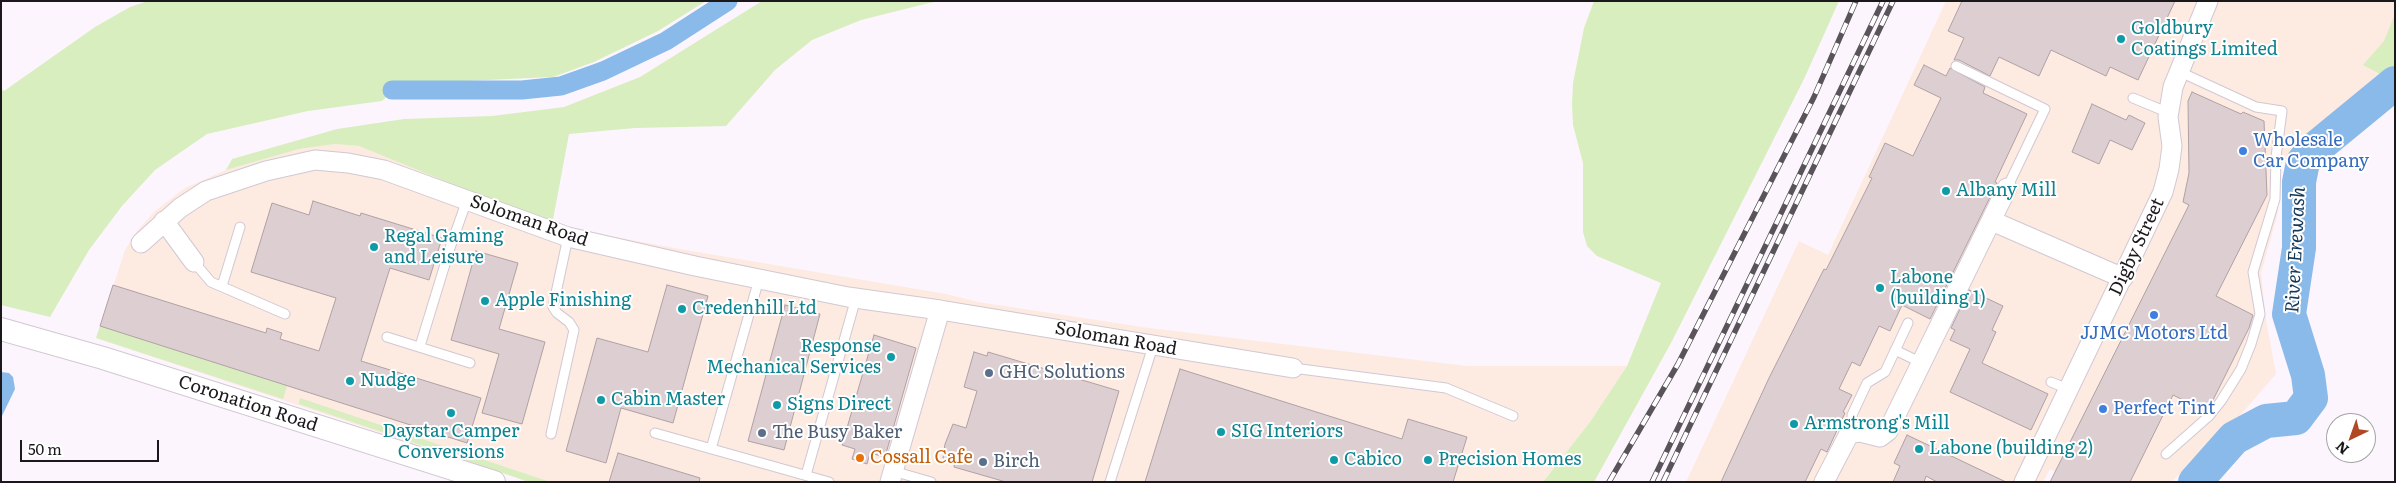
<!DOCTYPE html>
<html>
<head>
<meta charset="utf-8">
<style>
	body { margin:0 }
	#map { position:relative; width:2396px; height:483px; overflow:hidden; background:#fdf5fe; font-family:Literata,serif }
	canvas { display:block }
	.frame { position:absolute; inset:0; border:2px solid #1b181b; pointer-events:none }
	.north { position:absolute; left:2326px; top:413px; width:50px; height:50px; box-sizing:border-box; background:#fff; border:1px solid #a4a3a4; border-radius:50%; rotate:222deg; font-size:14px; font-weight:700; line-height:20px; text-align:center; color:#1b181b }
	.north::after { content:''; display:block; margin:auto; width:18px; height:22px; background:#b04826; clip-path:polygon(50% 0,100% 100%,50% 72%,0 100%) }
	.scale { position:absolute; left:20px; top:440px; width:139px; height:22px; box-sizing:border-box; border:2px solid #1b181b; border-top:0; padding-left:6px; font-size:15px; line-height:18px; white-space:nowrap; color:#1b181b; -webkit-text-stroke:4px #fff; paint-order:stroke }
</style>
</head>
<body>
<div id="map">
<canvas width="2396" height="483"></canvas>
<div class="frame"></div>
<div class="north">N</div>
<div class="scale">50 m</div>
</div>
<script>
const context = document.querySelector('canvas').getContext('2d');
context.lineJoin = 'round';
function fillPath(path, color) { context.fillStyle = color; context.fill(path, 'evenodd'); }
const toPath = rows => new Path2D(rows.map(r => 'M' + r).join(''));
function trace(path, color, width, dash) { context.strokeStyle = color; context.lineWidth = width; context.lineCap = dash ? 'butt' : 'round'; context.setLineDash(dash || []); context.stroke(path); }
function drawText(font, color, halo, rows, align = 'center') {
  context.font = font + ' Literata,serif'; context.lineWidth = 4; context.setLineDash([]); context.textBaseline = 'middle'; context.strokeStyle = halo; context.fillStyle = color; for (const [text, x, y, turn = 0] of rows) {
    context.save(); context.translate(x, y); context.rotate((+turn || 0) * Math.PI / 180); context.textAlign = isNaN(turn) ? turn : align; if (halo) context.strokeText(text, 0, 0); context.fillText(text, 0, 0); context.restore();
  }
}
fillPath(toPath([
	[1946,1,2395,1,2395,69,2280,164,2278,213,2261,273,2266,320,2276,374,2225,433,2171,482,2076,482,2050,469,2043,482,1686,482,1799,241,1828,255],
	[335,144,359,146,552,225,674,248,946,294,978,302,1149,328,1467,366,1627,366,1590,422,1543,482,529,482,96,338,125,250,137,231,155,211,185,188,226,170,299,149]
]), '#fdeae1');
fillPath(toPath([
	[148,1,706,1,658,31,594,62,553,77,400,84,382,101,308,111,207,134,155,170,122,206,89,250,50,317,1,305,1,89,4,91,95,27,130,7],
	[762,1,942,1,929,3,861,20,812,40,775,70,726,126,635,128,569,134,552,225,359,146,335,144,299,149,226,170,232,159,337,129,404,119,492,116,564,107,640,77],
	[1594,1,1839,1,1804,79,1671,343,1594,482,1543,482,1590,422,1627,366,1661,283,1597,256,1587,246,1583,232,1583,163,1573,125,1572,104,1573,83,1584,28],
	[2395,14,2395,69,2386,77,2363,65,2384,41],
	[100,326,287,386,283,399,96,338],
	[300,398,550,482,529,482,462,459,299,404]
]), '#d8eebe');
fillPath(toPath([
	[1,372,9,373,13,377,15,389,1,418]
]), '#89baea');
trace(toPath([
	[392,90,522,90,561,86,603,71,666,41,728,1]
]), '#89baea', 19);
trace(toPath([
	[2195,482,2234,438,2266,421,2296,418,2311,398,2308,375,2289,314,2299,248,2299,182,2303,162,2311,152,2395,83]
]), '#89baea', 34);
const building = toPath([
	[1962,1,2175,1,2138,80,2110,67,2106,76,2051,50,2039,76,1999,57,1990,76,1959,60,1954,60,1964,38,1948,31,1962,1],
	[1924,65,1946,76,1950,68,1985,87,1983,93,2027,114,1995,182,1997,183,1930,319,1902,305,1890,331,1879,326,1860,366,1852,362,1839,389,1852,395,1843,412,1845,413,1827,452,1821,449,1805,482,1721,482,1769,378,1824,269,1826,270,1872,178,1869,177,1885,143,1913,156,1941,98,1914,85,1924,65],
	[2192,92,2241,114,2243,112,2264,121,2267,195,2216,296,2253,315,2249,328,2212,402,2205,411,2173,395,2130,482,2050,482,2189,205,2183,202,2189,173,2188,101,2192,92],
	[2092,104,2126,120,2129,115,2145,123,2132,150,2110,140,2099,164,2072,152,2092,104],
	[313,201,360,216,361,213,442,238,429,280,390,268,361,361,481,398,467,443,100,326,113,285,266,333,267,328,282,333,280,339,319,351,336,298,251,272,272,203,309,215,313,201],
	[476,251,518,263,499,329,545,342,522,424,482,413,499,354,451,340,476,251],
	[667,285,708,296,673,423,621,408,606,463,566,451,597,338,648,352,667,285],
	[1969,290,2003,306,1992,330,1996,332,1982,363,2048,394,2031,430,1950,392,1970,349,1950,340,1955,330,1951,328,1969,290],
	[785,305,820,314,784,450,748,441,785,305],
	[874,335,916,348,885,457,870,453,867,464,852,459,855,449,842,445,874,335],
	[974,352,987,356,988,352,1119,391,1092,482,1006,482,954,467,955,462,943,458,945,444,953,424,966,428,977,391,964,387,974,352],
	[1180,369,1402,439,1408,419,1467,437,1453,482,1145,482,1180,369],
	[1907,435,2006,482,1937,482,1926,476,1924,482,1893,482,1900,466,1894,463,1907,435],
	[618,453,700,478,699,482,609,482,618,453]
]);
fillPath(building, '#ddced2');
trace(building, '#b0a1a6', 1);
const service = toPath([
	[1956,66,2045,109,2007,188],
	[2133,98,2169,113],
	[194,262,211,282,285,314],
	[222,286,240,227],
	[387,337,470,363],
	[420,346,450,248,467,200],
	[1895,350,1922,363],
	[1293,368,1446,388,1513,416],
	[2051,382,2068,389],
	[1853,432,1852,415,1867,383,1885,372,1908,323],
	[655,433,829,482],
	[551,434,574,330,569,322,557,313,553,307,568,237],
	[711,449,759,279],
	[2166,454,2209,416,2221,401,2241,369,2251,344,2260,314,2253,272,2275,199,2276,157,2282,111,2256,107,2178,71],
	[893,471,931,482],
	[806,475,856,298],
	[1110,482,1153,346]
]);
const minor = toPath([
	[164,221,194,262],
	[1992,221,2123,278],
	[141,243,180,208,206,191,266,171,315,160,348,163,384,170,568,237,695,266,848,297,940,310,1293,368],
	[890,482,940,310],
	[1824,482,1849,434,1860,432,1880,437,1888,431,2007,188],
	[2024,482,2163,192,2169,169,2172,146,2168,117,2173,87,2208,1]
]);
const tertiary = toPath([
	[1,329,103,358,494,482]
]);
trace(service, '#d2c8d3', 11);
trace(minor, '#d2c8d3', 21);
trace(tertiary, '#d2c8d3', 24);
trace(service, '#fff', 9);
trace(minor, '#fff', 19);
trace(tertiary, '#fff', 22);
const rail = toPath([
	[1609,482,1678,364,1814,97,1856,1],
	[1652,482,1883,1],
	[1663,482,1893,1]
]);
trace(rail, '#595459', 5.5);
trace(rail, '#fff', 4, [11]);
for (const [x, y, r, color] of [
	[2121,39,5,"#0f9aa8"],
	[2243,151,5,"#3f7fe0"],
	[1946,191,5,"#0f9aa8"],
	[374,247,5,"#0f9aa8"],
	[1880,288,5,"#0f9aa8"],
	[485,301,5,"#0f9aa8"],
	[682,309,5,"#0f9aa8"],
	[2154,315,5,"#3f7fe0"],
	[891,357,5,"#0f9aa8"],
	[989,373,5,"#5c6f8a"],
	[350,381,5,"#0f9aa8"],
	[601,400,5,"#0f9aa8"],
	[777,405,5,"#0f9aa8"],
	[2103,409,5,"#3f7fe0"],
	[451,413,5,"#0f9aa8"],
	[1794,424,5,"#0f9aa8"],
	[1221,432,5,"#0f9aa8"],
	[762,433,5,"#5c6f8a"],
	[1919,449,5,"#0f9aa8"],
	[860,458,5,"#e8710a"],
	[1334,460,5,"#0f9aa8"],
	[1428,460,5,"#0f9aa8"],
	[983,462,5,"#5c6f8a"]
]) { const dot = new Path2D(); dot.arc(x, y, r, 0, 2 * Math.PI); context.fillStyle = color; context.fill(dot); trace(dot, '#fff', 2); }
drawText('18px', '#0d838f', '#fff', [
	["Goldbury",2131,29],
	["Coatings Limited",2131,50],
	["Albany Mill",1956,191],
	["Regal Gaming",384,237],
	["and Leisure",384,258],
	["Labone",1890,278],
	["(building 1)",1890,299],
	["Apple Finishing",495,301],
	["Credenhill Ltd",692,309],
	["Response",881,347,"right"],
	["Mechanical Services",881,368,"right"],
	["Nudge",360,381],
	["Cabin Master",611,400],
	["Signs Direct",787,405],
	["Armstrong's Mill",1804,424],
	["Daystar Camper",451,432,"center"],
	["Conversions",451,453,"center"],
	["SIG Interiors",1231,432],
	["Labone (building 2)",1929,449],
	["Cabico",1344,460],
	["Precision Homes",1438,460]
], 'left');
drawText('18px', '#366cbe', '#fff', [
	["Wholesale",2253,141],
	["Car Company",2253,162],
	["JJMC Motors Ltd",2154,334,"center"],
	["Perfect Tint",2113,409]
], 'left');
drawText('18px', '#1b181b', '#fff', [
	["Soloman Road",529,221,19],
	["Digby Street",2137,247,-65],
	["Soloman Road",1116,339,10],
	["Coronation Road",248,404,18]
]);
drawText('18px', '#4e5e75', '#fff', [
	["GHC Solutions",999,373],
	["The Busy Baker",772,433],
	["Birch",993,462]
], 'left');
drawText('18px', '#c56008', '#fff', [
	["Cossall Cafe",870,458]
], 'left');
drawText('italic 19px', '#143858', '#fff', [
	["River Erewash",2296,250,-87]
]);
</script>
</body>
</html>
